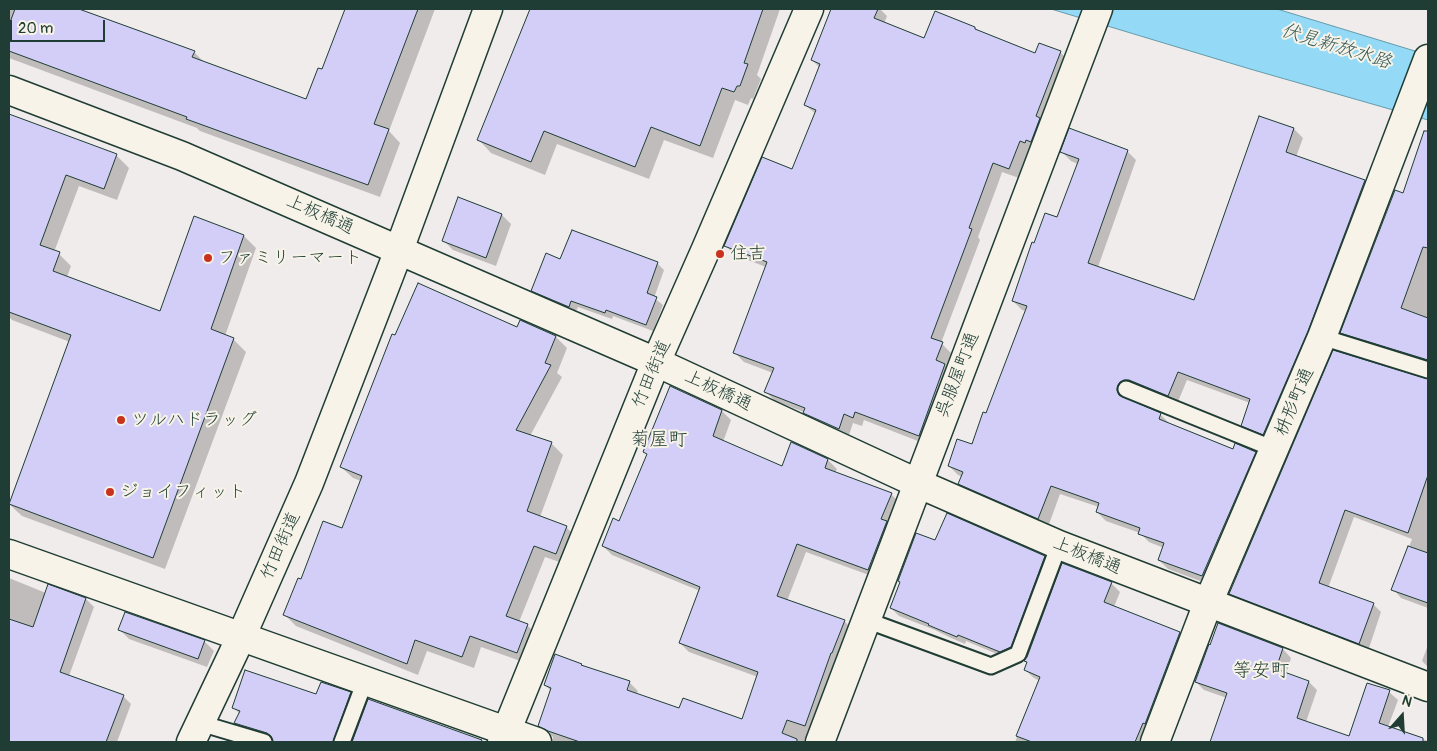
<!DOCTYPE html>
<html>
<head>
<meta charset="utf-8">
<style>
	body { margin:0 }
	#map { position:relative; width:1437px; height:751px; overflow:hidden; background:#f0eceb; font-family:Pangolin,sans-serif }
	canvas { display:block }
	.frame { position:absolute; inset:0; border:10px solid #1f3d34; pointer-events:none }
	.north { position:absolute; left:1377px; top:691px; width:50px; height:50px; -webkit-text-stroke:4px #f7f3e8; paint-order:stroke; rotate:19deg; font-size:14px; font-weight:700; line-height:20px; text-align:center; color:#1f3d34 }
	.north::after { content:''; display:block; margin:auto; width:18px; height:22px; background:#1f3d34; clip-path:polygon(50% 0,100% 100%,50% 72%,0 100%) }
	.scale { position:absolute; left:10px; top:20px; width:95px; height:22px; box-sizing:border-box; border:2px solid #1f3d34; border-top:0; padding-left:6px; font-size:15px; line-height:18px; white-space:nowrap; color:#1f3d34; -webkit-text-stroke:4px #f7f3e8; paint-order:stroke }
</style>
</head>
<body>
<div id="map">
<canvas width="1437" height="751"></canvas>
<div class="frame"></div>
<div class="north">N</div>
<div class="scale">20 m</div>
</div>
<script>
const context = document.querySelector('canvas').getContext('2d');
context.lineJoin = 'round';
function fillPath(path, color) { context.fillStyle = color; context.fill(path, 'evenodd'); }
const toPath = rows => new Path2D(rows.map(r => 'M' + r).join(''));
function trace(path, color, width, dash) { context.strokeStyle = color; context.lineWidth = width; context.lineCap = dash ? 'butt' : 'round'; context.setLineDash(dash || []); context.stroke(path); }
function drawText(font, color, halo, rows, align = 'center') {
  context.font = font + ' Pangolin,"Klee One",sans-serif'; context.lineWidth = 4; context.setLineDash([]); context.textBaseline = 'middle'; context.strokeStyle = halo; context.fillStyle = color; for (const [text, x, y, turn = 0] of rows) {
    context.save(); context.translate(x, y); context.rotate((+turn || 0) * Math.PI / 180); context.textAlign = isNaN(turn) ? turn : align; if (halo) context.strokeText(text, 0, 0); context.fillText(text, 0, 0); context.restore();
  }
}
const water = toPath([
	[1051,9,1277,9,1428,55,1428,120,1250,69,1051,9]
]);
fillPath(water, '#94d9f6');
trace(water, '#659ba8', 1);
fillPath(toPath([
	[9,9,75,9,194,52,204,62,307,100,323,71,347,9,435,9,389,131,400,143,380,197,200,131,197,128,9,58],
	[531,9,780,9,757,75,761,79,753,99,751,98,748,105,735,100,713,158,664,140,649,179,557,144,545,175,491,153,478,139],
	[833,9,880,9,887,16,884,24,925,40,975,28,978,31,1035,55,1060,52,1070,62,1034,152,1029,150,1019,178,1002,172,999,181,978,237,980,240,941,343,951,353,946,366,954,374,928,445,864,420,862,426,853,423,848,438,813,422,804,412,775,401,766,392,773,373,744,362,735,353,766,267,735,255,726,246,793,171,816,114,805,105,820,68,812,60],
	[9,115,116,155,129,168,117,200,79,186,54,252,59,254,71,266,67,277,161,312,194,218,244,236,256,248,225,336,233,339,246,352,165,569,22,516,9,504,70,342,12,320,9,317,9,285,13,286,14,284,9,282],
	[1260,117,1294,129,1303,138,1296,157,1364,181,1373,190,1272,443,1251,434,1242,425,1250,403,1187,380,1177,404,1126,395,1125,399,1161,415,1170,424,1234,451,1255,453,1264,462,1211,585,1168,569,1159,560,1164,548,1149,542,1140,533,1106,521,1097,512,1099,507,1060,494,1048,527,969,493,960,484,963,477,958,475,949,466,972,446,987,415,1026,311,1022,310,1013,301,1058,219,1078,164,1071,161,1062,152,1127,151,1136,160,1098,267,1195,302],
	[1413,166,1428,171,1428,365,1350,341,1342,333,1403,195],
	[502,215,511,224,496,266,453,250,444,241],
	[561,261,657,263,664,270,654,298,663,305,653,331,613,316,612,319,578,307,575,313,539,297,533,290],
	[521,322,556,337,567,348,557,373,562,377,530,436,551,443,563,455,540,517,566,527,578,539,568,565,545,557,519,622,527,625,539,637,529,664,481,647,474,668,427,651,418,675,296,626,285,615,302,581,343,530,361,481,353,478,341,467,518,328],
	[1425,380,1428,380,1428,608,1401,598,1393,589,1412,539,1354,517,1328,588,1373,604,1381,612,1368,651,1239,602,1230,593],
	[671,388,722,411,731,420,723,442,783,467,792,444,828,460,837,469,835,473,891,494,900,503,877,578,806,552,787,601,844,621,853,630,811,742,553,742,553,737,539,725,551,691,545,685,581,665,583,666,629,682,638,691,636,695,680,710,742,720,758,677,689,652,680,643,700,591,612,555,603,546,620,522,648,455,644,452],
	[627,686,629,686,626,697],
	[936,542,1044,557,1052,565,1009,659,966,641,965,644,949,637,935,630,899,616,891,608],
	[9,578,46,593,49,586,86,599,94,607,69,676,123,696,131,704,117,742,35,742,9,732],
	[1111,583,1120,592,1114,607,1179,633,1188,642,1146,742,1015,742,1040,681,1034,678,1025,670,1028,663,1026,661],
	[1219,625,1283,649,1291,658,1286,674,1309,682,1317,690,1306,722,1350,738,1389,692,1398,700,1388,727,1428,741,1428,742,1212,742,1227,698,1204,690,1196,682],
	[120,630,204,641,214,651,207,667,129,639],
	[1428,645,1428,667,1422,661],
	[350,693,359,702,344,742,274,742,274,741,244,732,235,723,240,714,234,708,317,696],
	[369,700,485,742,353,742]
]), '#0003');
const building = toPath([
	[15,9,79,9,195,51,192,57,306,99,318,68,322,69,345,9,418,9,374,124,389,129,368,185,186,119,187,117,9,51,9,25,15,9],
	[530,9,763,9,744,63,748,64,740,86,737,86,734,92,722,88,700,146,651,127,635,167,544,131,531,162,477,140,530,9],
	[831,9,878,9,874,18,924,38,935,11,975,27,975,29,1035,53,1039,43,1061,51,1036,116,1040,118,1031,142,1026,140,1025,143,1020,141,1009,169,993,163,990,171,969,228,972,229,931,338,943,342,936,360,945,364,919,436,855,412,853,418,844,414,839,429,803,413,805,408,764,392,774,368,733,353,767,262,724,246,762,157,792,169,816,110,804,105,820,64,811,60,831,9],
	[9,114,117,154,104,189,66,175,40,245,60,252,53,271,160,311,194,216,244,235,211,329,234,338,153,558,9,504,71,335,9,312,9,114],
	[1259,116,1294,128,1286,152,1365,180,1308,331,1263,435,1241,426,1250,399,1178,372,1168,396,1129,380,1124,380,1120,382,1118,385,1117,390,1119,395,1161,413,1159,419,1233,449,1235,443,1256,452,1202,576,1158,560,1164,543,1138,534,1140,528,1096,512,1099,503,1051,486,1038,519,958,484,963,472,948,466,957,439,972,444,983,412,986,413,1027,306,1012,301,1032,242,1034,243,1045,213,1057,217,1079,159,1060,152,1069,128,1128,150,1088,263,1194,300,1259,116],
	[1424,131,1428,131,1428,248,1423,247,1401,308,1428,318,1428,360,1340,333,1395,190,1403,193,1424,131],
	[458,197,502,214,486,258,442,241,458,197],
	[572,230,658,262,647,293,657,297,646,325,606,310,605,313,571,301,569,307,531,291,546,253,560,259,572,230],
	[418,283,517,327,520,320,556,336,545,363,551,365,516,430,552,442,527,511,567,526,556,554,534,546,506,616,528,624,517,653,470,636,462,657,415,640,407,664,283,615,298,578,301,579,323,521,342,528,362,476,340,467,392,334,395,335,418,283],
	[1333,350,1428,379,1428,475,1408,533,1345,510,1319,583,1374,603,1359,644,1229,594,1333,350],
	[670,386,722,410,713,436,782,466,791,442,828,459,825,468,892,493,881,519,887,521,868,570,797,544,777,596,845,620,832,653,831,653,805,726,787,720,782,733,797,739,797,742,580,742,548,731,538,726,551,688,544,685,555,654,582,664,581,665,630,681,627,690,679,708,683,698,742,719,758,672,679,643,700,587,602,546,613,518,619,521,647,454,643,452,670,386],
	[947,513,1045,556,1011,647,1000,652,958,635,957,637,940,630,928,625,929,624,890,608,900,582,898,581,916,533,935,540,947,513],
	[1408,546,1428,553,1428,603,1391,590,1408,546],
	[1062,563,1112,582,1104,602,1180,632,1145,724,1143,723,1135,742,1032,742,1016,736,1040,677,1024,670,1027,662,1024,661,1027,657,1062,563],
	[48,584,86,598,60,672,124,695,106,742,9,742,9,619,33,627,48,584],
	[125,612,205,640,198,659,118,630,125,612],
	[1218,623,1283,648,1276,669,1309,681,1297,718,1349,736,1367,683,1390,690,1379,723,1423,738,1423,742,1210,742,1227,693,1195,682,1209,644,1210,645,1218,623],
	[245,670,316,694,321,682,351,692,333,742,273,742,271,736,267,733,234,723,240,711,232,708,245,670],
	[368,699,482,740,481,742,352,742,368,699]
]);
fillPath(building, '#d2cef7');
trace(building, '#1f3d34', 1);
const lane = toPath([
	[1322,337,1428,370],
	[1126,389,1274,449],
	[866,620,991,666,1018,654,1059,545],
	[200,723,264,742],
	[342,742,365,681]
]);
const street = toPath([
	[9,90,182,156,656,362,917,483,1059,545,1428,687],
	[9,554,537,742],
	[820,742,1098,9],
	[1155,742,1208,603,1322,337,1428,59]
]);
const secondary = toPath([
	[191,742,241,637,309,483,399,250,488,9],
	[502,742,656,362,706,249,809,9]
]);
trace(lane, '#1f3d34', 19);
trace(street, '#1f3d34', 31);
trace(secondary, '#1f3d34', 31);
trace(lane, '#f7f3e8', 15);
trace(street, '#f7f3e8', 28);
trace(secondary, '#f7f3e8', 28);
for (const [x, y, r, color] of [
	[720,254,5,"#c8321e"],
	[208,258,5,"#c8321e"],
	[121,420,5,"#c8321e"],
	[110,492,5,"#c8321e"]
]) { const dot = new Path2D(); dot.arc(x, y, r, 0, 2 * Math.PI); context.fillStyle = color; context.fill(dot); trace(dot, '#f7f3e8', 2); }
drawText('18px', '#1f3d34', '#f7f3e8', [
	["上板橋通",320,215,24],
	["竹田街道",652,374,-67],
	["呉服屋町通",958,375,-69],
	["上板橋通",718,391,25],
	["枡形町通",1295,402,-67],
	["竹田街道",281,546,-66],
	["上板橋通",1087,556,22]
]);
drawText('18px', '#1f3d34', '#f7f3e8', [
	["住吉",730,254],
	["ファミリーマート",218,258],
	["ツルハドラッグ",131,420],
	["ジョイフィット",120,492]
], 'left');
drawText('italic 19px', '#365c5b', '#f7f3e8', [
	["伏見新放水路",1336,47,17]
]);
drawText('19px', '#1f3d34', '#f7f3e8', [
	["菊屋町",659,440],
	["等安町",1261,671]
]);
</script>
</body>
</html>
